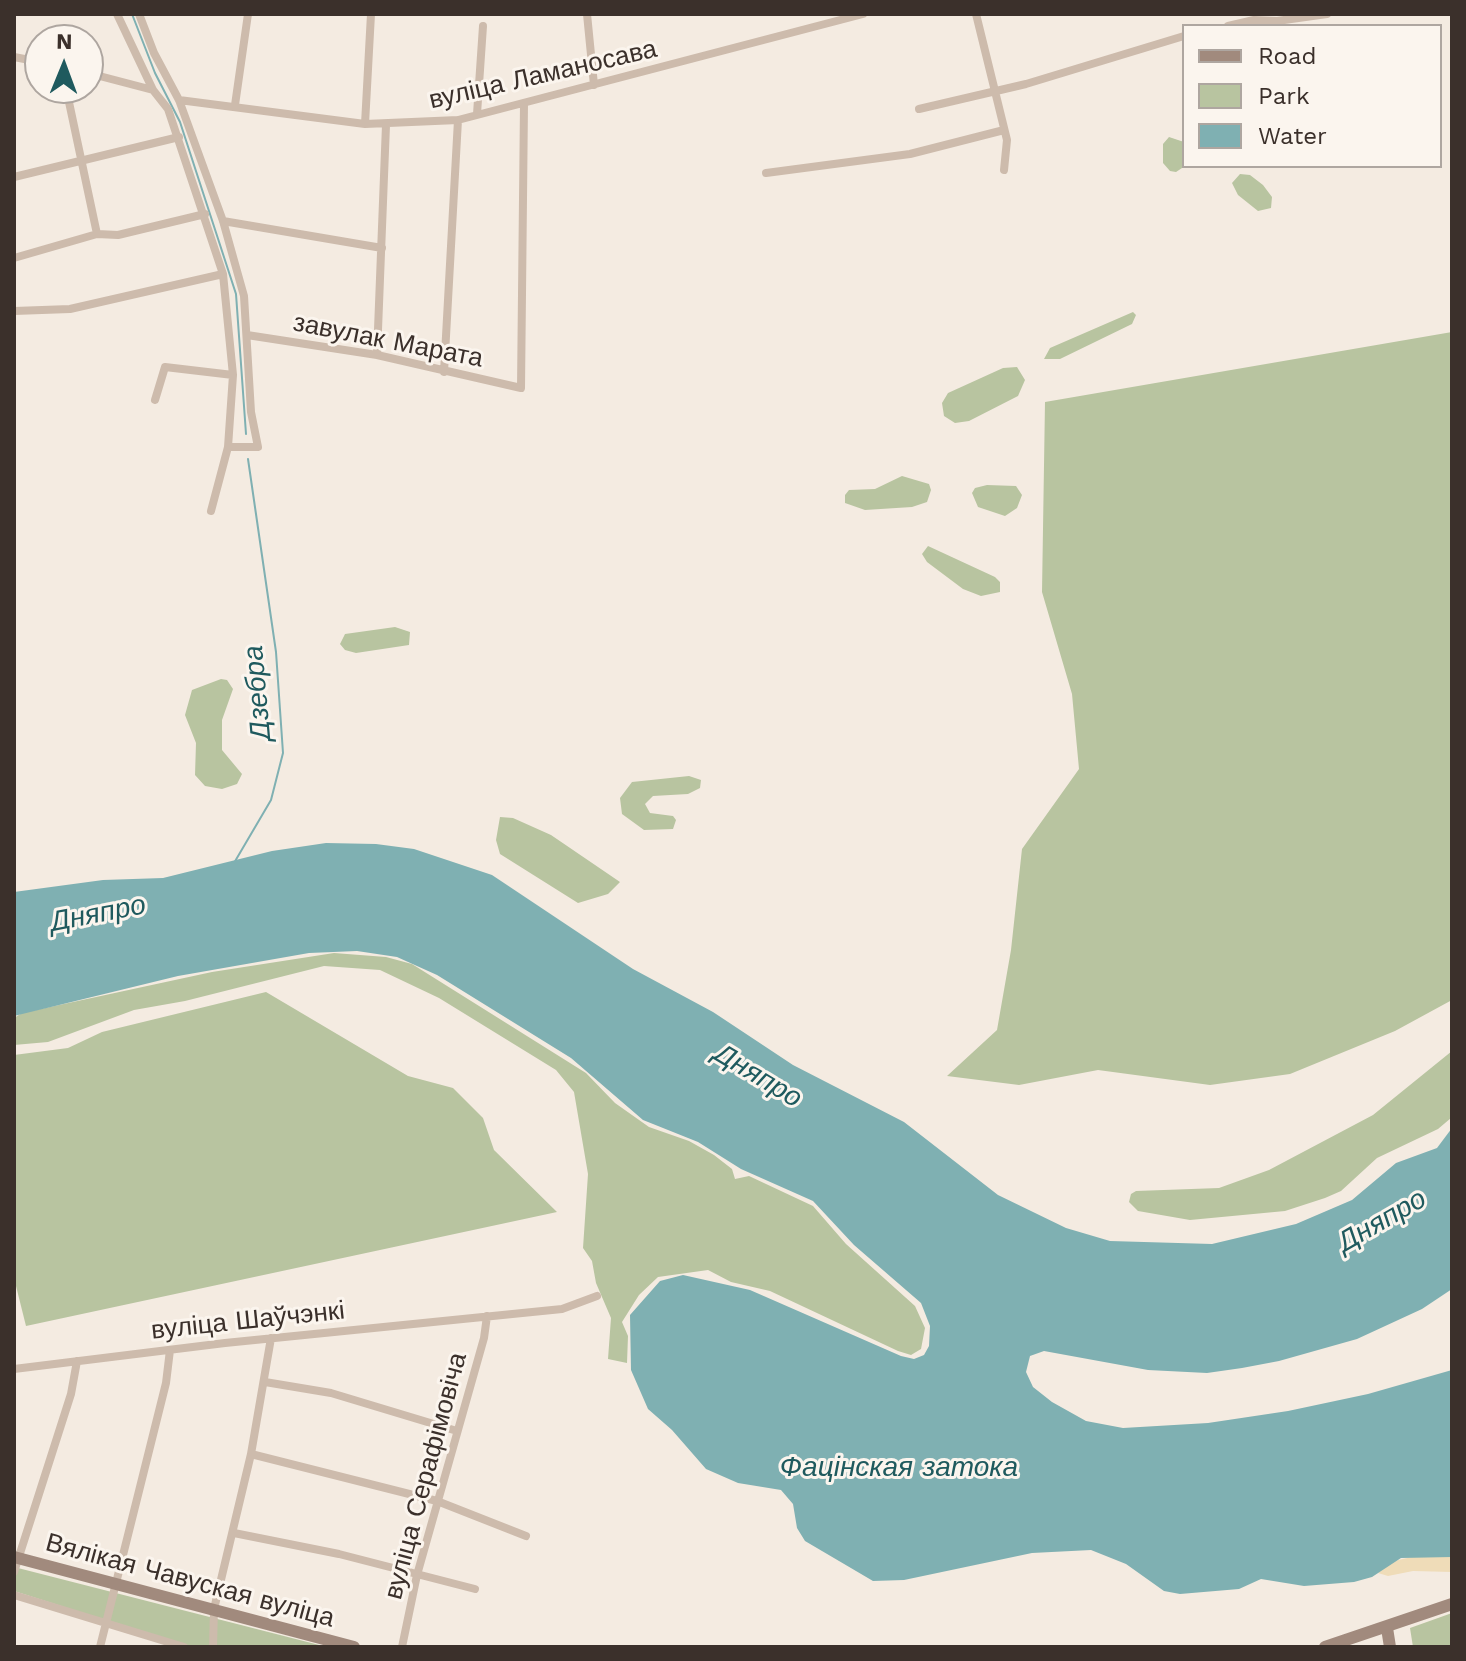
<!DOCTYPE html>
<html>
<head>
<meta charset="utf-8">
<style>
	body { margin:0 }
	#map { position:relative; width:1466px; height:1661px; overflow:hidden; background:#f4ebe1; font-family:"Work Sans",sans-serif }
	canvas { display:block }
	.frame { position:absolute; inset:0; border:16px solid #3b302b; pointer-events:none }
	.legend { position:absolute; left:1182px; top:24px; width:260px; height:144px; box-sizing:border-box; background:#fbf5ee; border:2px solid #aea6a0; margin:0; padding:10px 14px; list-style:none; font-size:24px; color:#3b302b }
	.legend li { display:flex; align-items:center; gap:16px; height:40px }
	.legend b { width:40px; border:2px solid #aea6a0 }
	.north { position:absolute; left:24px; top:24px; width:80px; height:80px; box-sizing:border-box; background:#fbf5ee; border:2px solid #aea6a0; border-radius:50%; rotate:1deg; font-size:22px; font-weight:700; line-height:32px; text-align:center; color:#3b302b }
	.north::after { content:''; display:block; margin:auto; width:28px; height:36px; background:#1f5a5e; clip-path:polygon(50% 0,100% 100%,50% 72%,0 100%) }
</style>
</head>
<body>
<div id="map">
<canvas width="1466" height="1661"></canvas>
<div class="frame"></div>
<ul class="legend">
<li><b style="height:10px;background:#a18a7d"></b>Road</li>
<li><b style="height:22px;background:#b8c4a0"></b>Park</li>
<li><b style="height:22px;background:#7fb0b2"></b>Water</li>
</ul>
<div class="north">N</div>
</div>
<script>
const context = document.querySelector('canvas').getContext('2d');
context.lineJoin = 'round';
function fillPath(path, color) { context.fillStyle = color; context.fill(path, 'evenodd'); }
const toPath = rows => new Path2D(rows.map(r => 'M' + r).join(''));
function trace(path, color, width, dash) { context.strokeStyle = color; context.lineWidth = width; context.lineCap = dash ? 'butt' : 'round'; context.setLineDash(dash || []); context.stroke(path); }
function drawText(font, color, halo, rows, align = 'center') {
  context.font = font + ' "Work Sans",sans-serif'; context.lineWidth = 6; context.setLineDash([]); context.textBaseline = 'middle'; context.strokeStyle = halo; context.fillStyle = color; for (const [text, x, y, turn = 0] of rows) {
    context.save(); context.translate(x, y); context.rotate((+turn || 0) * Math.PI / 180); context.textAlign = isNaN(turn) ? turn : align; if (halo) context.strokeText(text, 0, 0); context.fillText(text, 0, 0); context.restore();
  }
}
fillPath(toPath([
	[1169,137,1184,142,1185,166,1176,172,1170,171,1163,163,1163,144],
	[1240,174,1250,175,1263,185,1272,197,1271,208,1258,211,1238,195,1232,183],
	[1133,312,1136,315,1132,324,1060,359,1044,359,1050,348],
	[1452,332,1452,1000,1395,1031,1290,1074,1210,1085,1098,1070,1019,1085,947,1076,997,1030,1011,950,1022,849,1079,769,1072,694,1042,592,1045,402],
	[1017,367,1025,380,1018,396,969,421,955,423,944,416,942,403,948,393,1003,368],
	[902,476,929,484,931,490,927,502,912,507,865,510,845,503,845,495,849,490,875,489],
	[987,485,1016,486,1022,495,1017,508,1005,516,978,507,972,493,975,488],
	[928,546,995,577,1000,582,1000,592,981,596,963,589,927,562,922,554],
	[395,627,410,632,409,645,356,653,345,650,340,644,345,634],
	[221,679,227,680,233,689,222,720,222,750,242,774,237,784,222,789,205,786,195,775,196,743,185,715,192,690],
	[689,776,701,780,700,788,688,794,653,796,645,804,650,813,673,816,676,820,673,829,644,830,622,814,620,798,632,782],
	[500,817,513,818,551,835,620,882,608,894,578,903,500,854,496,840],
	[334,953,386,957,412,964,586,1073,615,1103,649,1127,689,1141,714,1155,732,1169,735,1179,749,1176,813,1206,846,1244,915,1306,925,1328,921,1349,911,1355,898,1351,770,1291,731,1282,708,1270,658,1277,639,1295,622,1322,628,1336,627,1363,608,1359,611,1318,596,1283,592,1261,583,1248,588,1174,574,1092,556,1070,439,998,380,970,324,966,185,1001,134,1010,48,1042,14,1045,14,1018,22,1013,212,972],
	[266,992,408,1076,453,1088,483,1118,494,1150,557,1212,26,1326,14,1278,14,1055,68,1048,102,1032],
	[1452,1051,1451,1118,1438,1129,1377,1158,1341,1191,1325,1198,1285,1211,1190,1220,1138,1211,1129,1202,1131,1194,1136,1191,1219,1188,1269,1170,1373,1115],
	[14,1567,327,1647,190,1647,14,1591],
	[1452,1613,1452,1647,1413,1647,1410,1628]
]), '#b8c4a0');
fillPath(toPath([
	[1416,1556,1452,1557,1452,1572,1413,1571,1388,1576,1378,1573,1394,1561]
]), '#efdcb8');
fillPath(toPath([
	[326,843,376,844,414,849,492,875,633,969,713,1012,793,1065,904,1122,998,1195,1066,1228,1110,1241,1212,1244,1296,1224,1352,1200,1396,1163,1437,1148,1452,1128,1452,1289,1422,1309,1357,1339,1279,1361,1242,1368,1207,1373,1148,1370,1044,1351,1030,1356,1026,1372,1033,1387,1052,1402,1086,1421,1123,1428,1208,1423,1288,1411,1368,1394,1452,1370,1452,1557,1401,1558,1372,1577,1354,1582,1304,1586,1261,1579,1239,1589,1180,1594,1164,1591,1126,1564,1091,1550,1032,1553,904,1580,873,1581,805,1541,797,1528,793,1504,781,1490,738,1483,706,1469,672,1430,648,1409,631,1370,630,1315,660,1281,683,1275,750,1290,901,1356,914,1359,924,1355,929,1346,930,1326,921,1303,854,1245,813,1201,741,1169,698,1142,643,1120,571,1058,437,975,397,957,357,951,309,953,178,976,14,1016,14,892,103,880,163,878,272,851]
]), '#7fb0b2');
trace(toPath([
	[132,14,155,73,180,122,236,294,246,434],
	[234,863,271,800,283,753,276,652,248,459]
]), '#7fb0b2', 2);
trace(toPath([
	[117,14,153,90,168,109,223,274,233,375,228,447,211,511],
	[139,14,154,53,179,100,223,221,244,296,251,412,258,447,228,447],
	[587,14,594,85],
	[976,14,1007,140,1004,170],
	[1228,26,1254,20,1277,21,1327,14],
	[14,57,40,62],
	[88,73,153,90],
	[66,88,97,234],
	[179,100,365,124,458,120,863,14],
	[235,105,248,14],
	[919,109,1026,84,1184,36],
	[477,114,483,26],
	[365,124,371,14],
	[766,173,910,154,1004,130],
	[14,177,179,137],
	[223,221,382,248],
	[14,258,97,234,118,235,205,214],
	[14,311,70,309,223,274],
	[247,335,377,355,521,388,524,104],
	[377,355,386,125],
	[444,372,458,120],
	[155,400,165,367,233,375],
	[14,1369,225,1343,562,1309,597,1296],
	[265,1382,331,1393,457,1431],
	[251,1454,437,1501,526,1536],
	[234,1533,339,1554,475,1589],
	[14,1572,71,1394,77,1361],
	[14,1595,184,1647],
	[100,1647,166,1383,170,1350],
	[213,1647,214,1609,251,1454,271,1338],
	[402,1647,417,1575,484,1338,487,1316]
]), '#cdbbac', 8);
trace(toPath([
	[14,1557,354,1647],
	[1387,1628,1390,1647],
	[1325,1647,1452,1604]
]), '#a18a7d', 12);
drawText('26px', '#3b302b', '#fbf5ee', [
	["вуліца Ламаносава",543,75,-13],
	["завулак Марата",388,341,11],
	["вуліца Шаўчэнкі",248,1321,-6],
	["вуліца Серафімовіча",426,1476,-75],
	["Вялікая Чавуская вуліца",190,1581,15]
]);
drawText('italic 28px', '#1f5a5e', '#fbf5ee', [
	["Дзебра",258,693,-95],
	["Дняпро",98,914,-11],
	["Дняпро",758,1076,31],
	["Дняпро",1382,1221,-30],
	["Фацінская затока",899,1468]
]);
</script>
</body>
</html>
